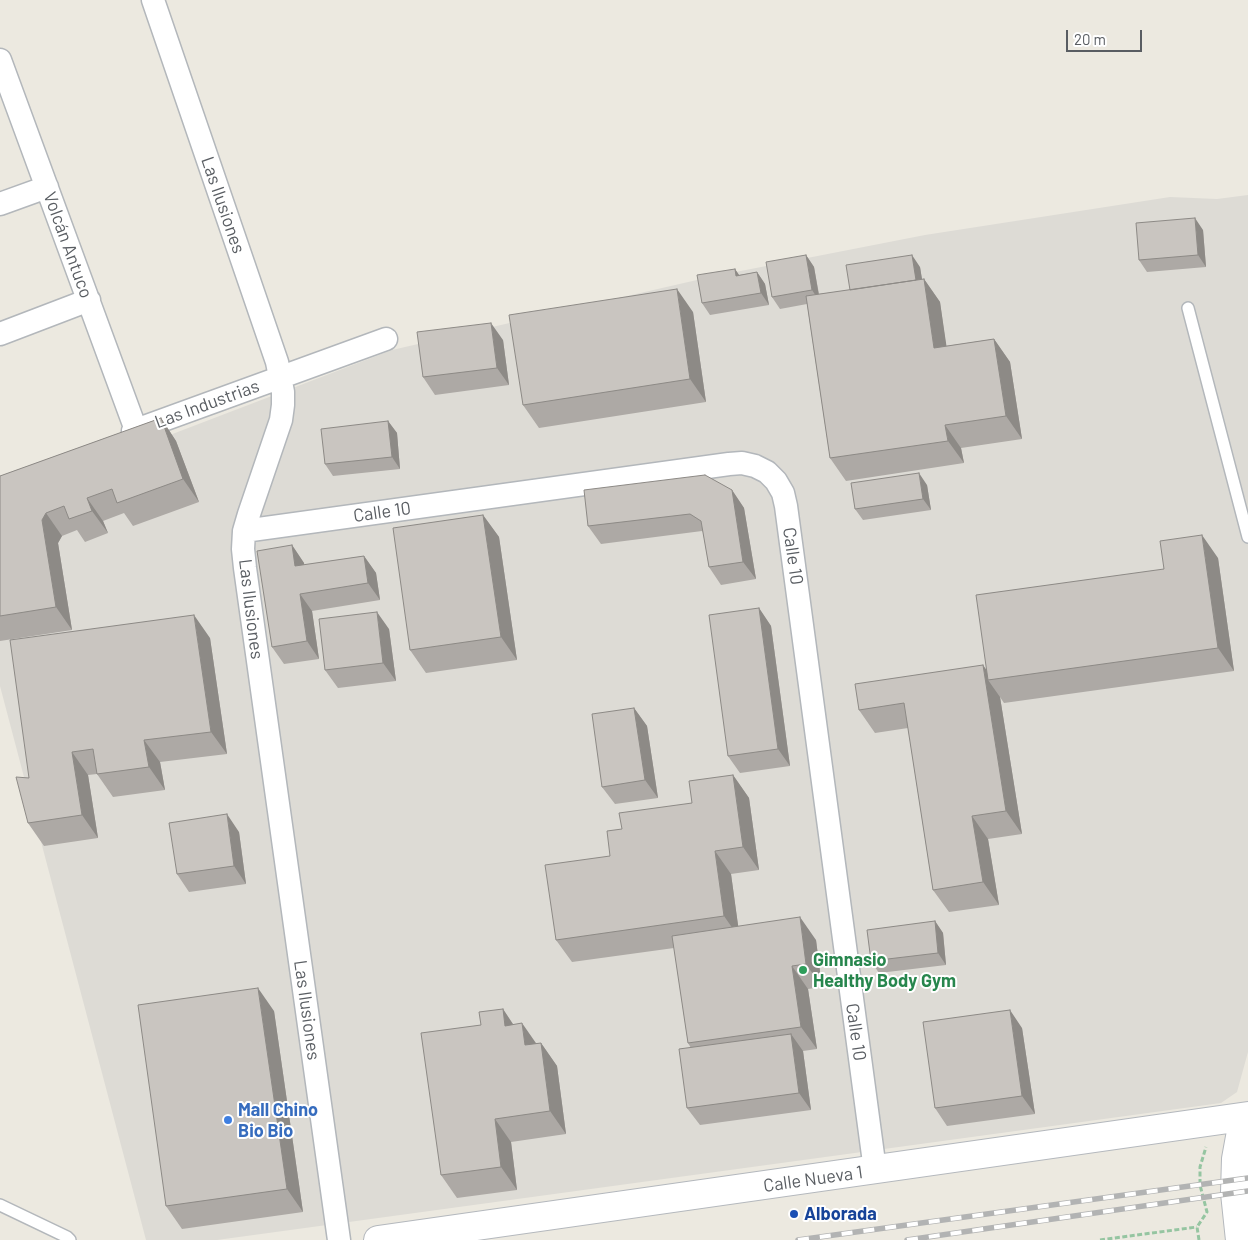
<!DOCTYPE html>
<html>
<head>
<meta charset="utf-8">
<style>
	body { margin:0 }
	#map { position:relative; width:1248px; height:1240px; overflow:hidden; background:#ece9e0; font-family:Barlow,sans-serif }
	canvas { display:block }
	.scale { position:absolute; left:1066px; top:30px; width:76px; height:22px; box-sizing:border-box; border:2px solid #595d62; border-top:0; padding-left:6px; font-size:15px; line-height:18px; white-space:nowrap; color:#595d62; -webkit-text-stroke:4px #fff; paint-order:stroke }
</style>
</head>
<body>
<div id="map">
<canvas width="1248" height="1240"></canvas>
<div class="scale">20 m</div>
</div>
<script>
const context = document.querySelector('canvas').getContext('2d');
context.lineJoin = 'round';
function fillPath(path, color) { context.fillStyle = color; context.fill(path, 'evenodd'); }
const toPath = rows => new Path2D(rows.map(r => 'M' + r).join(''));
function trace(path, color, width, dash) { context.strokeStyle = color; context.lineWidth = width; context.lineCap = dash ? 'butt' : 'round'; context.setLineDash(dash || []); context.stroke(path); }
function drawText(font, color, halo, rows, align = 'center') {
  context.font = font + ' Barlow,sans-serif'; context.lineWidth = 4; context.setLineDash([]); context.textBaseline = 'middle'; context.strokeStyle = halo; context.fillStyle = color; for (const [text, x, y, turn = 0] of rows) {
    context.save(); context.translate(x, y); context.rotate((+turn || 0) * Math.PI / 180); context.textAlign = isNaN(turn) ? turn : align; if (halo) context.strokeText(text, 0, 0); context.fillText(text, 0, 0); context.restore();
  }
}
fillPath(toPath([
	[1248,195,1248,1052,1237,1092,1221,1103,217,1240,146,1240,0,686,0,500,392,350,710,277,925,235,1170,197,1217,199]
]), '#dddbd5');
const lane = toPath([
	[1188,308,1248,537],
	[0,1205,67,1237,70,1240]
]);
const street = toPath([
	[153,0,277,362,283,392,283,405,281,420,249,514,244,531,243,549,245,568,339,1240],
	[0,60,136,430],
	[0,204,47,187],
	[0,334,89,300],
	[133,431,386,339],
	[244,531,729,464,742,463,755,466,767,472,776,481,783,493,786,506,875,1170]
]);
const secondary = toPath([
	[378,1240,1248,1116],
	[1240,1240,1235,1193,1236,1159,1240,1137,1248,1122]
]);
trace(lane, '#b3b7bb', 14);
trace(street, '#b3b7bb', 25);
trace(secondary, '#b4b8bd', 30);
trace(toPath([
	[1100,1240,1197,1227],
	[1199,1240,1197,1227,1207,1212,1200,1185,1200,1167,1206,1147]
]), '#95c5a1', 3, [5, 2.5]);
trace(lane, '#fff', 11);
trace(street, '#fff', 22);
trace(secondary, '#fff', 28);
const rail = toPath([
	[798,1240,1248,1178],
	[907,1240,1248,1191]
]);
trace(rail, '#b2b3b3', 5.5);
trace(rail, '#fff', 4, [11]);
fillPath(toPath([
	[1203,230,1206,267,1147,272,1139,260],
	[806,255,814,267,819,294,850,290,920,267,922,280,924,279,940,302,946,346,994,339,1010,362,1022,439,961,448,964,463,846,481,830,458,807,304,780,309,772,297],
	[735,269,739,275,757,272,765,284,769,305,710,315,702,303],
	[693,312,706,402,539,428,523,405],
	[503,340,509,385,435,395,423,377],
	[161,418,176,441,199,502,133,526,124,513,103,521,108,533,85,542,77,530,62,536,58,543,72,630,0,641,0,476],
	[388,421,397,433,400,469,333,476,325,464],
	[927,485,931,510,863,520,855,509],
	[732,490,744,508,756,579,721,585,709,567,703,532,702,531,601,544,588,526],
	[483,515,499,537,517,660,426,673,410,650],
	[292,545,304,563,304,565,364,556,376,573,380,600,312,611,319,659,284,664,272,647],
	[1218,558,1234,671,1004,703,1000,697,1022,834,988,839,999,905,949,912,933,890,908,728,875,733,859,710,983,665,987,671,1164,569],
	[759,608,771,626,790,766,740,773,728,756],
	[389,629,396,681,338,688,325,670],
	[210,638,227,754,160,762,165,790,113,797,97,774,88,775,98,838,44,846,28,823,29,778],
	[634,708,647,726,658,798,615,804,602,787],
	[733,775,749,798,759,870,731,874,738,926,816,940,822,987,808,989,817,1049,803,1051,811,1110,700,1125,687,1108,691,1048,688,1043,674,948,572,962,556,940,610,856,622,829,692,803],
	[239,832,246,884,189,892,177,874],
	[935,921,943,933,946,965,879,973,871,961],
	[503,1009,513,1024,536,1044,541,1043,557,1066,566,1134,511,1142,517,1190,457,1198,441,1175,481,1025],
	[274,1011,303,1212,182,1229,166,1206],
	[1022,1028,1035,1114,947,1126,935,1108]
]), '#ada9a5');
fillPath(toPath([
	[1195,218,1203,230,1206,267,1198,255],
	[806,255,814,267,820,302,812,290],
	[912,255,920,267,925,297,916,285],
	[735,269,743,281,736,276],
	[757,272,765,284,769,305,761,293],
	[924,279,940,302,950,370,934,348],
	[677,289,693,312,706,402,690,379],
	[491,323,503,340,509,385,497,368],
	[994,339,1010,362,1022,439,1006,416],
	[161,418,176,441,199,502,183,479],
	[388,421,397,433,400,469,392,457],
	[945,425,961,448,964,463,948,441],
	[919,473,927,485,931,510,923,499],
	[732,490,744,508,756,579,743,562],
	[87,498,103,521,108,533,92,511],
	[46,513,62,536,58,543,72,630,56,607,42,520],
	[483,515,499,537,517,660,501,637],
	[1202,535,1218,558,1234,671,1218,648],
	[292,545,304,563,307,584,295,566],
	[364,556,376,573,380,600,368,583],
	[300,594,312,611,319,659,307,641],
	[759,608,771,626,790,766,778,749],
	[377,612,389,629,396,681,383,663],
	[194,615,210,638,227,754,211,732],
	[983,665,993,680,988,680,1000,697,1022,834,1006,811],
	[634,708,647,726,658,798,645,780],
	[144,740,160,762,165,790,149,767],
	[72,752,88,775,98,838,82,815],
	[733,775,749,798,759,870,743,847],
	[227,814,239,832,246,884,234,866],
	[972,816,988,839,999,905,983,882],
	[715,851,731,874,740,939,724,916],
	[800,917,816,940,822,987,806,964],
	[935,921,943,933,946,965,938,953],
	[792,966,808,989,817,1049,801,1027],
	[258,988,274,1011,303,1212,287,1189],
	[503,1009,518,1032,505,1026],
	[1010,1010,1022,1028,1035,1114,1022,1096],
	[522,1023,538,1046,525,1045],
	[791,1034,803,1051,811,1110,799,1093],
	[541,1043,557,1066,566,1134,550,1111],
	[495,1119,511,1142,517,1190,501,1167]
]), '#8d8a86');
const building = toPath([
	[1195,218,1198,255,1139,260,1136,223,1195,218],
	[806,255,812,290,772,297,766,262,806,255],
	[912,255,916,280,850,290,846,265,912,255],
	[735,269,736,276,757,272,761,293,702,303,697,275,735,269],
	[924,279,934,348,994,339,1006,416,945,425,948,441,830,458,806,296,924,279],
	[677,289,690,379,523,405,509,315,677,289],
	[491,323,497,368,423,377,417,332,491,323],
	[161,418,183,479,117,503,112,489,87,498,92,511,69,519,64,506,46,513,42,520,56,607,0,616,0,476,161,418],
	[388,421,392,457,325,464,321,429,388,421],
	[919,473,923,499,855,509,851,483,919,473],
	[705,475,732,490,743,562,709,567,701,521,690,514,588,526,584,490,705,475],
	[483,515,501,637,410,650,393,528,483,515],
	[1202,535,1218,648,988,680,976,595,1164,569,1160,541,1202,535],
	[292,545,295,566,364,556,368,583,300,594,307,641,272,647,257,551,292,545],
	[759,608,778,749,728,756,709,615,759,608],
	[377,612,383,663,325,670,319,619,377,612],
	[194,615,211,732,144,740,149,767,97,774,93,749,72,752,82,815,28,823,16,777,29,778,10,640,194,615],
	[983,665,1006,811,972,816,983,882,933,890,904,703,859,710,855,684,983,665],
	[634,708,645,780,602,787,592,714,634,708],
	[733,775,743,847,715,851,724,916,556,940,545,865,610,856,607,831,622,829,619,813,692,803,689,781,733,775],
	[227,814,234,866,177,874,169,823,227,814],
	[800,917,806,964,792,966,801,1027,688,1043,672,936,800,917],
	[935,921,938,953,871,961,867,930,935,921],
	[258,988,287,1189,166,1206,138,1005,258,988],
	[503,1009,505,1026,522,1023,525,1045,541,1043,550,1111,495,1119,501,1167,441,1175,421,1033,481,1025,479,1012,503,1009],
	[1010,1010,1022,1096,935,1108,923,1022,1010,1010],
	[791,1034,799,1093,687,1108,679,1049,791,1034]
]);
fillPath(building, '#c9c5c0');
trace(building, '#8d8a86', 1);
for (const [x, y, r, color] of [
	[803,970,5,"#2e9e5b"],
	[228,1120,5,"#3f7fe0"],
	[794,1214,5,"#1a4fb4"]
]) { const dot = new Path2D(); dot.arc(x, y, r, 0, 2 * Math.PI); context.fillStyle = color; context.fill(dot); trace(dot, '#fff', 2); }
drawText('18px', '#595d62', '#fff', [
	["Las Ilusiones",223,205,71],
	["Volcán Antuco",68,245,70],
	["Las Industrias",207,404,-20],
	["Calle 10",382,512,-8],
	["Calle 10",793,556,82],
	["Las Ilusiones",251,609,83],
	["Las Ilusiones",307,1010,82],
	["Calle 10",856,1032,82],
	["Calle Nueva 1",813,1179,-8]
]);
drawText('bold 18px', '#27864d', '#fff', [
	["Gimnasio",813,960],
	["Healthy Body Gym",813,981]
], 'left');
drawText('bold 18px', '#366cbe', '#fff', [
	["Mall Chino",238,1110],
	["Bio Bio",238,1131]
], 'left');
drawText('bold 18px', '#164399', '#fff', [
	["Alborada",804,1214]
], 'left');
</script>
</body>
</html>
